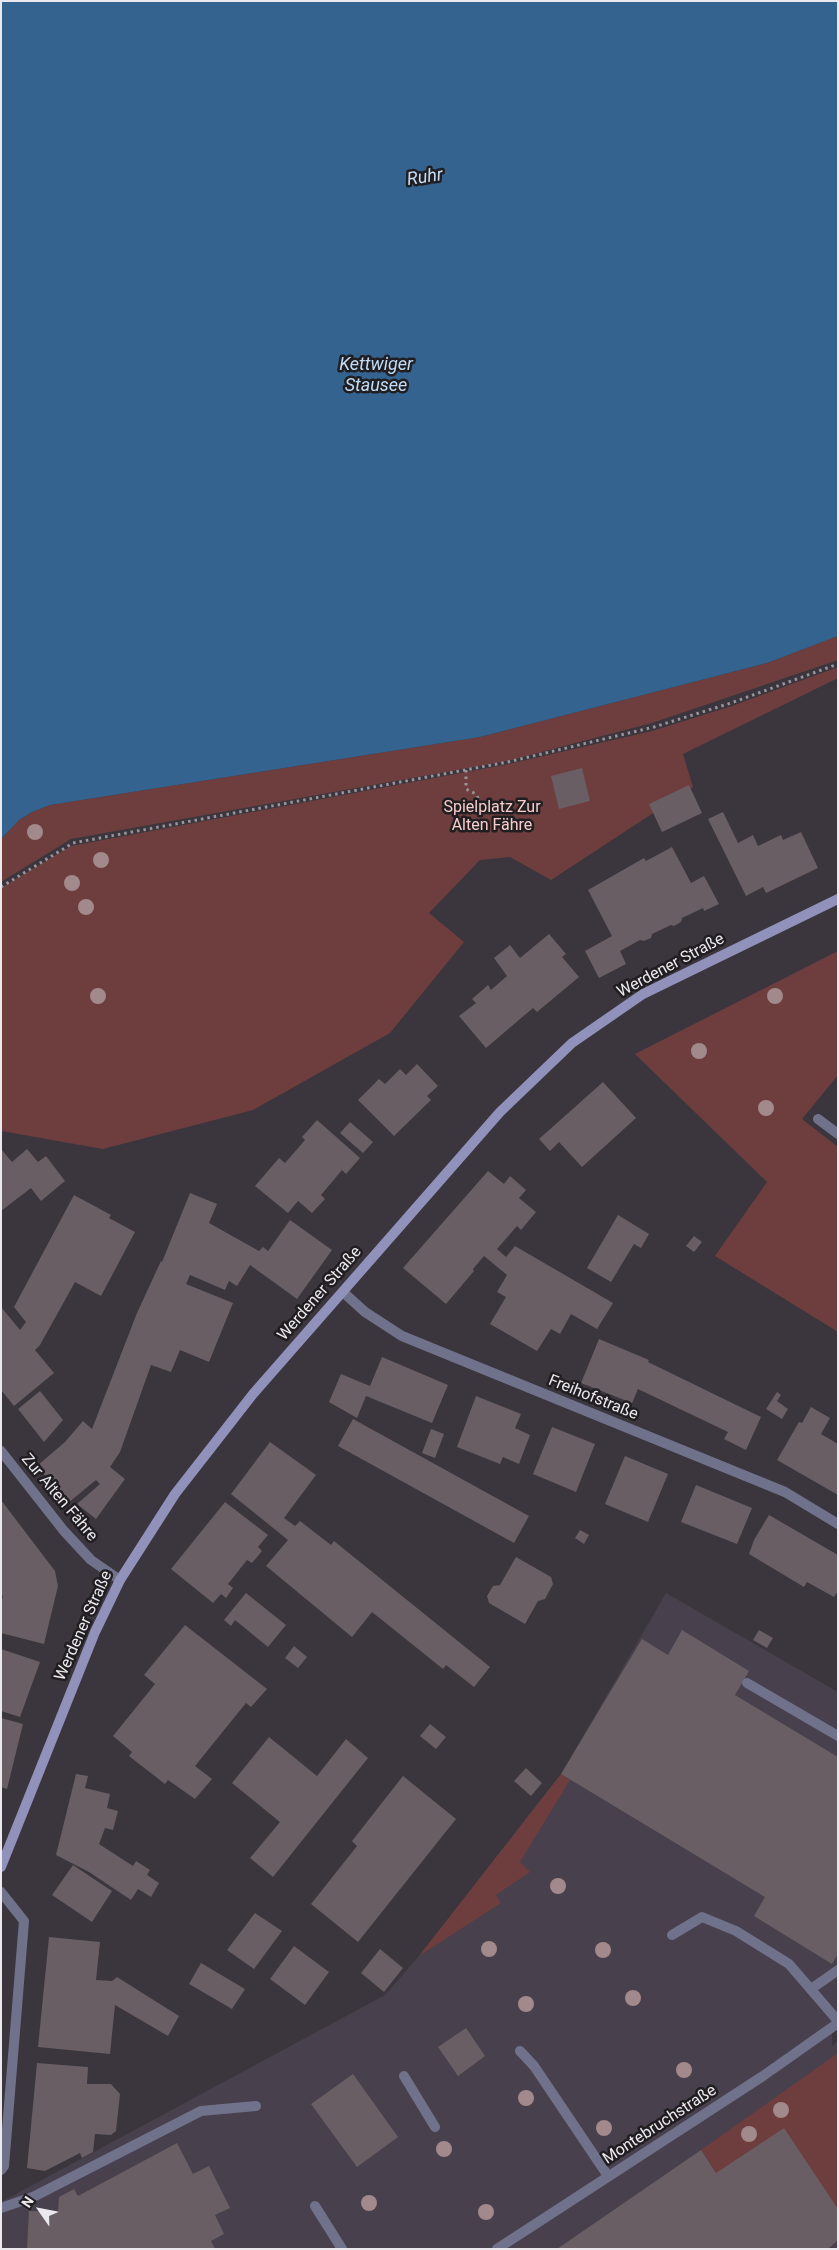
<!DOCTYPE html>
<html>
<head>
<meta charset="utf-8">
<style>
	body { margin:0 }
	#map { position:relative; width:839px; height:2250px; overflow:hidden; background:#3b363d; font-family:Roboto,sans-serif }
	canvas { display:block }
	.frame { position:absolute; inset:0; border:2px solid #ece9ee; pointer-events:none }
	.north { position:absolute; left:15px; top:2185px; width:50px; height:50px; -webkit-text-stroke:4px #201e21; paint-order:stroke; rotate:303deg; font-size:14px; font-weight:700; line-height:20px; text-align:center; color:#ece9ee }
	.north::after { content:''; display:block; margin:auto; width:18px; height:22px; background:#ece9ee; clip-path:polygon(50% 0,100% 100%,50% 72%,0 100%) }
</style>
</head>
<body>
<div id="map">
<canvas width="839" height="2250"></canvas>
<div class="frame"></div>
<div class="north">N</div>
</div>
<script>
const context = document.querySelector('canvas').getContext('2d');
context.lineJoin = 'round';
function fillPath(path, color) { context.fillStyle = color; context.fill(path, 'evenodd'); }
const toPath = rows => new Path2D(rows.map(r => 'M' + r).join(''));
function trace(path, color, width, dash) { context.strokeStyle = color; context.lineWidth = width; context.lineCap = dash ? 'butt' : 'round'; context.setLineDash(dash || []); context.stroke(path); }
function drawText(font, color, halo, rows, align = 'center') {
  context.font = font + ' Roboto,sans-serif'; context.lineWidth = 5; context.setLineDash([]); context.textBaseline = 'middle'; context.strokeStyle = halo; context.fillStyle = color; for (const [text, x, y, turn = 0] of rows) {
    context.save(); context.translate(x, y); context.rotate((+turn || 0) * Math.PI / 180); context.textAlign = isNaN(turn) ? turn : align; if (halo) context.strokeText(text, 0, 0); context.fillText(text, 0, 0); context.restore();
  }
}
fillPath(toPath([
	[666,1593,838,1692,838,2018,832,2024,832,2046,838,2040,838,2249,1,2249,1,2202,385,1995,419,1956,561,1774]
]), '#48404c');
fillPath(toPath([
	[838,636,838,660,652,723,507,761,71,839,1,882,1,839,19,820,32,812,50,805,480,737,767,663],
	[838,667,838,678,683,754,693,787,551,880,510,857,480,860,429,913,464,942,390,1033,253,1110,103,1149,1,1131,1,888,71,846,509,764,652,731,732,706],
	[838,951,838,1075,802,1119,838,1147,838,1332,715,1256,767,1182,635,1054],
	[561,1774,570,1780,520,1862,530,1872,496,1895,501,1903,419,1956],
	[838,2053,838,2209,716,2173,701,2150]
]), '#6d3e3d');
fillPath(toPath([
	[1,1,838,1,838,636,767,663,480,737,50,805,32,812,19,820,1,839]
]), '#346390');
fillPath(toPath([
	[582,768,590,801,559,809,551,776],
	[689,785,702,813,662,832,649,804],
	[723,812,738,843,753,835,758,846,781,835,783,840,801,832,818,868,766,893,763,887,746,896,708,819],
	[672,847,691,883,704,876,719,904,704,911,703,908,682,918,681,922,674,926,671,925,652,934,651,938,644,941,640,940,620,951,626,964,599,978,585,951,612,936,588,890,644,858,646,861],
	[549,934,566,954,562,957,579,977,537,1012,533,1008,486,1048,459,1016,476,1003,472,999,488,985,491,990,507,976,494,958,510,945,520,958],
	[417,1064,438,1086,427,1096,431,1100,394,1136,358,1100,379,1079,385,1084,400,1069,406,1075],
	[603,1082,636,1118,582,1167,559,1142,550,1151,539,1139],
	[317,1120,360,1158,346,1174,342,1170,321,1195,325,1199,312,1213,298,1201,288,1213,255,1186,279,1158,285,1163,305,1140,302,1137],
	[350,1122,373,1142,363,1153,340,1133],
	[1,1149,12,1162,27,1149,38,1162,46,1156,65,1181,41,1201,31,1188,1,1211],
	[488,1171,504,1184,510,1176,526,1190,519,1198,536,1212,521,1230,517,1226,497,1249,506,1257,515,1246,613,1303,597,1329,571,1314,560,1334,551,1329,537,1351,490,1324,506,1297,497,1292,507,1275,484,1256,473,1269,474,1271,446,1304,403,1268],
	[190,1193,217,1204,209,1223,259,1251,263,1247,268,1251,290,1220,332,1250,297,1299,250,1265,237,1286,229,1281,225,1290,190,1275,186,1284,233,1303,209,1362,180,1350,171,1372,151,1365,120,1452,110,1467,125,1479,96,1519,77,1504,100,1484,96,1480,68,1503,37,1466,65,1442,83,1421,92,1429,137,1313,161,1261,162,1262],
	[74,1195,111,1215,109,1218,135,1232,101,1296,75,1282,40,1345,35,1350,54,1373,14,1406,1,1390,1,1307,20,1330,26,1322,14,1307],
	[618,1215,649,1234,641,1248,634,1244,611,1282,587,1268],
	[694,1236,702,1242,694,1252,686,1246],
	[599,1339,649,1360,648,1362,761,1417,746,1450,724,1439,728,1432,638,1389,632,1403,581,1383],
	[382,1357,448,1385,432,1423,366,1396,357,1418,329,1402,341,1374,370,1386],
	[40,1391,63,1420,44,1442,18,1409],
	[777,1392,781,1395,777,1401,788,1409,782,1419,766,1409],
	[476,1396,521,1414,515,1428,530,1435,519,1464,503,1457,500,1464,457,1447],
	[811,1407,830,1418,821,1434,838,1444,838,1495,777,1460,799,1422,802,1423],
	[353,1419,529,1516,514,1543,338,1446],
	[552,1427,595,1444,576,1492,533,1474],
	[431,1429,444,1434,435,1458,422,1453],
	[270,1442,316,1475,284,1518,295,1526,300,1521,331,1545,334,1541,490,1667,474,1687,446,1665,443,1669,372,1612,352,1637,266,1566,288,1540,231,1494],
	[625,1456,668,1474,648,1522,605,1504],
	[696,1485,752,1508,737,1544,681,1522],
	[1,1500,55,1571,58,1586,44,1644,1,1633,1,1603,3,1596,1,1595],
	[225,1502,268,1535,258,1547,262,1551,252,1563,247,1560,228,1584,233,1588,226,1598,221,1594,213,1603,171,1569],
	[769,1515,838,1555,838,1591,834,1597,807,1582,804,1587,749,1554,754,1540],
	[580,1530,589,1535,584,1544,575,1538],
	[516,1557,551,1577,553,1584,545,1599,538,1601,525,1624,489,1603,487,1596,493,1586,500,1585],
	[246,1593,286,1625,268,1647,235,1620,231,1626,224,1620],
	[185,1625,267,1689,251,1707,246,1703,195,1766,212,1779,195,1799,168,1780,165,1784,129,1756,132,1752,113,1736,155,1684,144,1675],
	[682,1630,749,1671,735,1695,838,1757,838,1954,832,1964,754,1916,765,1897,561,1774,642,1639,668,1655],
	[759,1630,773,1638,767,1648,753,1640],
	[294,1646,307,1657,298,1668,285,1658],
	[1,1649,40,1662,20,1717,1,1711],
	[1,1718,23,1724,7,1789,1,1787],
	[430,1724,446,1737,436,1749,420,1736],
	[269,1737,317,1776,346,1739,368,1758,273,1877,250,1858,280,1822,232,1783],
	[526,1768,542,1783,531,1796,514,1781],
	[76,1774,88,1776,85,1788,110,1794,107,1808,118,1811,113,1830,105,1828,99,1844,133,1866,136,1861,150,1870,147,1875,159,1883,151,1897,138,1889,131,1900,89,1872,56,1855],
	[403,1776,456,1819,358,1942,311,1904,357,1846,352,1841],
	[73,1865,112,1891,92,1922,52,1895],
	[255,1913,282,1931,254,1969,227,1950],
	[49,1937,100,1942,96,1980,112,1981,117,1977,179,2016,168,2036,115,2005,110,2054,38,2047],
	[294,1946,329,1972,305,2005,270,1979],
	[380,1949,403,1968,384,1992,361,1973],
	[201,1963,245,1989,232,2009,189,1984],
	[466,2028,485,2056,458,2076,438,2047],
	[37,2063,88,2067,87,2084,111,2084,120,2094,116,2131,111,2135,95,2134,93,2152,82,2158,80,2153,45,2171,27,2168],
	[353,2074,398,2137,357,2167,311,2104],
	[784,2128,838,2209,838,2240,828,2249,557,2249,701,2150,716,2173],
	[177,2143,193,2174,209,2166,230,2208,215,2215,224,2234,211,2241,215,2249,27,2249,29,2211,58,2212,59,2197,74,2189,78,2196]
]), '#685e63');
trace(toPath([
	[466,770,466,789,476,794,482,806,479,815,474,821],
	[1,887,73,843,508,762,654,727,731,703,838,664]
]), '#98949a', 3, [2.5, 4]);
trace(toPath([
	[818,1119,838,1134],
	[747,1683,838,1736],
	[1,1892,24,1921,4,2166,1,2170],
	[672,1935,702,1917,736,1931,789,1964,838,2021],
	[811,1989,838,1970],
	[520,2051,534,2066,608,2176],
	[404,2076,435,2127],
	[315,2206,342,2249],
	[1,2208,33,2197,201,2111,256,2106]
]), '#70728c', 10);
trace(toPath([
	[343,1292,365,1312,402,1336,785,1492,838,1524],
	[1,1451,64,1531,91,1560,120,1580],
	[497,2249,763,2076,838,2023]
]), '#70728c', 10);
trace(toPath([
	[1,1867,95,1632,120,1580,175,1494,253,1394,500,1112,572,1043,643,994,838,899]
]), '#9092bb', 10);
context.fillStyle = '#a2898b';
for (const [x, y] of [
	[35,832],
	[101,860],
	[72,883],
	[86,907],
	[98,996],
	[775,996],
	[699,1051],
	[766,1108],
	[558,1886],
	[489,1949],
	[603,1950],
	[633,1998],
	[526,2004],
	[684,2070],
	[526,2098],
	[781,2110],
	[604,2128],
	[749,2134],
	[444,2149],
	[369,2203],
	[486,2212]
]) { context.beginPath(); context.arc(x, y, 8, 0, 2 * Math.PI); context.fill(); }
drawText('16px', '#f7cdcb', '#201e21', [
	["Spielplatz Zur",492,808],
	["Alten Fähre",492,826]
]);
drawText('16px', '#ece9ee', '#201e21', [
	["Werdener Straße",671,966,-28],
	["Werdener Straße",320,1294,-49],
	["Freihofstraße",593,1398,22],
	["Zur Alten Fähre",59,1498,50],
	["Werdener Straße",84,1626,-66],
	["Montebruchstraße",660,2125,-33]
]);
drawText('italic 18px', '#c1dcf7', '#201e21', [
	["Ruhr",425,178,-8],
	["Kettwiger",376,365],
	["Stausee",376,386]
]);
</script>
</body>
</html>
